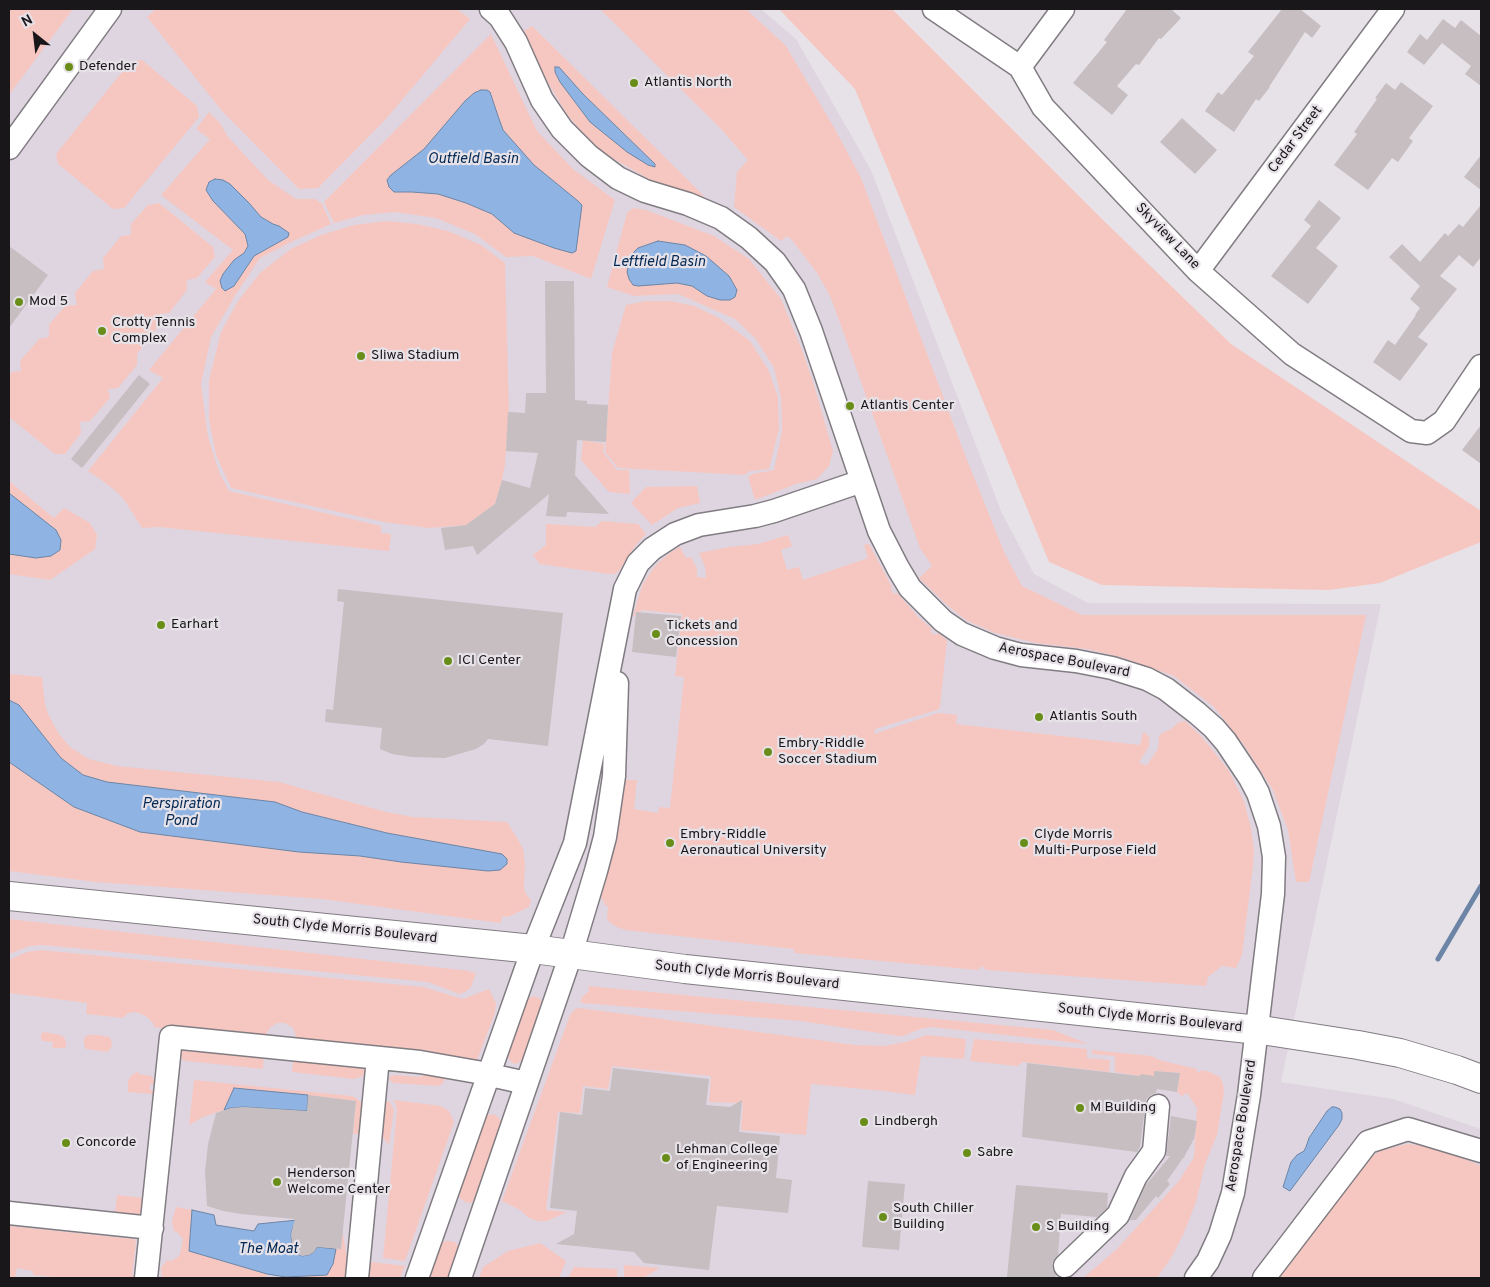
<!DOCTYPE html>
<html>
<head>
<meta charset="utf-8">
<style>
	body { margin:0 }
	#map { position:relative; width:1490px; height:1287px; overflow:hidden; background:#e7e2e8; font-family:Overpass,sans-serif }
	canvas { display:block }
	.frame { position:absolute; inset:0; border:10px solid #191719; pointer-events:none }
	.north { position:absolute; left:10px; top:10px; width:50px; height:50px; -webkit-text-stroke:4px #e7e2e8; paint-order:stroke; rotate:331deg; font-size:14px; font-weight:700; line-height:20px; text-align:center; color:#191719 }
	.north::after { content:''; display:block; margin:auto; width:18px; height:22px; background:#191719; clip-path:polygon(50% 0,100% 100%,50% 72%,0 100%) }
</style>
</head>
<body>
<div id="map">
<canvas width="1490" height="1287"></canvas>
<div class="frame"></div>
<div class="north">N</div>
</div>
<script>
const context = document.querySelector('canvas').getContext('2d');
context.lineJoin = 'round';
function fillPath(path, color) { context.fillStyle = color; context.fill(path, 'evenodd'); }
const toPath = rows => new Path2D(rows.map(r => 'M' + r).join(''));
function trace(path, color, width, dash) { context.strokeStyle = color; context.lineWidth = width; context.lineCap = dash ? 'butt' : 'round'; context.setLineDash(dash || []); context.stroke(path); }
function drawText(font, color, halo, rows, align = 'center') {
  context.font = font + ' Overpass,sans-serif'; context.lineWidth = 4.5; context.setLineDash([]); context.textBaseline = 'middle'; context.strokeStyle = halo; context.fillStyle = color; for (const [text, x, y, turn = 0] of rows) {
    context.save(); context.translate(x, y); context.rotate((+turn || 0) * Math.PI / 180); context.textAlign = isNaN(turn) ? turn : align; if (halo) context.strokeText(text, 0, 0); context.fillText(text, 0, 0); context.restore();
  }
}
fillPath(toPath([
	[9,9,761,9,796,39,871,170,1001,511,1034,574,1088,603,1381,604,1281,1082,1393,1099,1481,1129,1481,1278,9,1278]
]), '#dfd5e1');
fillPath(toPath([
	[9,9,73,9,9,95],
	[156,9,457,9,470,19,386,119,318,188,299,189,222,111,147,17],
	[600,9,746,9,786,46,836,131,861,178,965,455,1005,554,1022,586,1082,615,1366,615,1309,882,1296,882,1288,830,1273,790,1244,745,1214,707,1174,676,1124,658,1087,649,1036,643,995,633,966,620,947,605,919,578,932,566,920,548,839,320,830,296,817,273,792,240,787,236,781,241,734,207,737,172,748,160,722,130],
	[779,9,892,9,1101,218,1231,344,1481,511,1481,542,1380,583,1329,590,1102,585,1049,562,855,89],
	[532,26,704,196,698,196,656,183,605,154,591,142,568,116,546,79,524,31],
	[491,34,537,131,574,170,615,200,591,279,533,256,506,257,475,234,436,218,395,212,363,215,334,223,324,202],
	[142,60,197,106,199,117,124,208,113,209,58,164,56,154,130,62],
	[209,112,220,123,228,137,268,180,296,199,315,199,322,204,331,224,291,242,260,258,236,294,211,337,201,384,208,437,219,472,229,491,381,526,381,533,391,534,389,551,159,527,142,528,125,501,117,492,100,479,88,471,163,378,149,370,216,289,205,282,233,250,161,195,210,139,196,129],
	[159,203,213,247,215,257,197,278,187,280,187,290,169,313,159,314,160,324,137,354,137,365,118,388,108,389,110,398,90,421,80,422,81,433,65,454,55,454,9,417,9,376,12,372,21,371,20,361,39,339,49,337,49,325,65,306,77,305,75,293,93,271,104,269,103,258,121,236,131,235,131,224,148,205],
	[633,208,646,210,714,236,749,259,781,299,802,350,814,385,833,451,829,466,817,479,796,484,755,500,748,477,752,474,774,470,782,431,781,398,774,368,756,339,735,319,678,294,634,296,607,287,627,213],
	[387,221,417,224,448,231,481,245,505,263,509,412,505,464,502,480,495,504,466,525,429,528,384,522,231,488,216,455,209,419,209,380,221,332,238,301,260,273,291,249,321,235,354,225],
	[646,301,671,301,694,306,719,318,750,341,769,371,778,397,779,429,769,469,750,471,744,475,618,468,605,452,612,353,626,305],
	[583,440,604,444,603,452,617,470,629,470,630,494,609,492,581,460],
	[9,481,54,518,64,508,90,523,97,535,95,549,50,580,9,574],
	[697,486,700,503,678,508,652,525,631,503,646,487],
	[602,521,638,524,646,534,635,546,619,571,614,574,609,574,540,564,533,555,546,545,546,524,595,527],
	[788,535,792,546,781,550,787,570,799,567,803,580,868,558,864,545,869,544,892,587,890,588,894,594,897,593,919,618,932,629,930,632,936,635,938,633,947,640,940,707,937,710,875,729,874,734,938,713,957,715,956,724,1140,745,1143,733,1145,732,1148,736,1149,735,1149,746,1139,762,1144,765,1147,765,1158,749,1159,736,1162,733,1171,729,1179,722,1185,721,1199,734,1211,748,1229,771,1244,801,1251,828,1254,851,1253,866,1242,955,1236,968,1222,966,1208,977,1206,986,986,970,982,966,978,970,794,953,794,949,625,930,617,927,607,920,608,906,605,905,602,898,596,897,619,780,637,780,634,809,658,813,659,807,670,808,684,677,675,676,682,614,641,610,641,612,636,612,635,616,633,616,642,586,652,570,658,563,671,552,680,547,686,558,691,557,697,569,697,577,706,578,705,567,699,553,729,547,758,544],
	[9,674,42,677,45,704,48,714,59,734,70,747,89,759,117,766,279,782,386,812,413,817,507,822,517,838,523,849,525,864,524,888,526,894,531,900,529,907,508,917,503,916,500,923,322,899,96,882,9,871],
	[9,919,470,971,470,972,476,973,471,987,465,992,459,994,428,982,43,945,30,946,9,954],
	[41,950,423,987,463,999,489,989,496,1003,495,1013,477,1060,469,1061,296,1041,296,1036,293,1028,285,1023,277,1023,271,1027,267,1032,266,1038,172,1026,167,1029,154,1027,153,1023,147,1017,139,1013,133,1012,127,1014,123,1018,86,1014,87,1003,9,993,9,960,27,952],
	[588,986,1053,1030,1088,1044,931,1027,920,1029,903,1036,898,1036,801,1021,582,1003,580,1001,583,996,589,991],
	[534,996,539,998,542,1002,542,1010,522,1060,517,1064,512,1063,506,1054,525,1001,528,998],
	[580,1008,855,1045,884,1046,906,1042,927,1035,966,1039,964,1059,921,1056,915,1095,884,1091,811,1084,806,1135,741,1130,743,1103,709,1102,711,1076,612,1066,608,1089,583,1086,580,1113,558,1112,546,1210,567,1212,547,1221,537,1221,529,1218,520,1210,502,1201,570,1015,575,1009],
	[45,1032,60,1035,64,1037,66,1042,66,1047,64,1048,52,1048,53,1042,42,1041,41,1038,41,1034],
	[88,1035,99,1035,109,1037,112,1042,111,1048,107,1052,86,1049,84,1045,84,1038],
	[974,1039,1087,1049,1087,1058,1110,1060,1109,1072,1023,1062,1017,1066,970,1061],
	[182,1048,264,1052,263,1069,187,1061,183,1060,181,1056,180,1052],
	[1092,1050,1152,1056,1159,1060,1197,1069,1197,1072,1200,1072,1201,1070,1207,1071,1220,1077,1223,1084,1224,1092,1217,1135,1205,1164,1196,1202,1183,1235,1171,1258,1157,1278,1083,1278,1116,1250,1179,1181,1194,1157,1197,1108,1187,1093,1182,1096,1177,1092,1180,1073,1155,1071,1152,1089,1138,1088,1139,1076,1115,1072,1115,1056,1092,1054],
	[294,1055,364,1066,365,1072,363,1076,354,1079,292,1072],
	[138,1071,139,1074,152,1076,156,1084,150,1084,150,1090,155,1091,154,1094,128,1092,128,1081,131,1076],
	[439,1071,444,1075,445,1079,442,1084,438,1086,393,1083,389,1079,391,1076,396,1075,419,1077],
	[194,1080,352,1096,356,1098,361,1102,362,1108,360,1134,353,1134,356,1101,234,1088,224,1110,203,1117,189,1125],
	[394,1100,441,1106,449,1111,454,1122,405,1261,383,1258,397,1109],
	[385,1101,390,1102,394,1110,389,1145,379,1132,382,1104],
	[494,1114,498,1117,502,1122,476,1200,470,1203,465,1202,460,1198,458,1194,484,1117,488,1115],
	[1408,1144,1439,1148,1481,1166,1481,1278,1274,1278,1364,1161,1382,1150],
	[117,1195,144,1198,142,1213,138,1215,133,1215,115,1214],
	[176,1207,192,1210,189,1251,267,1274,266,1278,162,1278,161,1268,167,1260,171,1261,178,1257,180,1254,183,1239,177,1232,174,1231,172,1221],
	[9,1226,134,1239,136,1241,132,1275,136,1276,136,1278,91,1277,91,1278,65,1278,33,1275,33,1271,17,1268,15,1278,9,1278],
	[343,1233,347,1259,346,1278,281,1278,281,1276,327,1275,333,1264,336,1249,341,1249],
	[446,1241,451,1241,455,1242,460,1249,451,1278,427,1278,440,1243],
	[540,1243,566,1261,559,1278,479,1278,483,1267,508,1251],
	[371,1262,405,1266,400,1278,364,1278,368,1263],
	[624,1265,660,1268,643,1278,624,1278],
	[574,1267,617,1269,617,1278,568,1278]
]), '#f6c7c1');
const water = toPath([
	[555,67,559,67,583,94,655,164,655,167,648,165,627,152,590,122,560,82,555,72,555,67],
	[481,90,487,90,490,92,498,116,503,130,534,165,578,201,582,205,576,251,572,253,554,248,514,233,492,214,466,203,438,194,412,192,394,192,389,187,387,180,391,175,424,149,465,101,474,93,481,90],
	[215,179,223,180,230,184,249,203,261,217,273,224,279,226,289,233,288,237,254,256,234,286,225,291,222,288,220,281,223,274,234,260,244,253,248,246,245,234,213,201,206,190,209,182,215,179],
	[658,241,685,245,706,256,729,276,737,290,735,297,730,300,720,300,707,296,692,286,677,283,638,286,633,285,629,279,627,272,631,255,638,248,658,241],
	[9,493,56,530,61,540,60,550,51,556,36,558,9,554,9,493],
	[9,700,19,705,61,758,83,775,107,782,275,802,302,812,387,833,502,854,507,859,507,864,500,870,488,871,401,862,360,856,299,852,140,832,74,807,9,762,9,700],
	[234,1088,308,1095,307,1111,244,1107,231,1108,224,1110,234,1088],
	[1332,1107,1335,1107,1340,1109,1342,1113,1342,1119,1339,1125,1290,1191,1283,1187,1291,1162,1297,1155,1304,1151,1306,1147,1309,1138,1327,1111,1332,1107],
	[192,1210,214,1215,216,1225,254,1231,258,1224,298,1220,293,1227,291,1234,292,1243,296,1253,302,1256,309,1255,314,1252,317,1247,336,1249,333,1264,327,1275,286,1277,267,1274,189,1251,192,1210]
]);
fillPath(water, '#8fb4e3');
trace(water, '#6c85a6', 1);
trace(toPath([
	[1438,959,1481,886]
]), '#6c85a6', 5);
fillPath(toPath([
	[1127,9,1171,9,1181,18,1161,39,1159,38,1139,65,1136,64,1117,86,1128,95,1112,115,1073,83,1107,42,1104,40],
	[1282,9,1300,9,1321,26,1312,38,1305,32,1269,87,1270,87,1259,101,1256,99,1234,132,1205,111,1218,92,1222,95,1254,56,1248,52],
	[1443,19,1455,28,1461,20,1481,36,1481,86,1465,74,1471,66,1442,43,1424,65,1407,52,1420,34,1427,40],
	[1401,82,1433,106,1409,138,1413,141,1398,162,1392,158,1368,190,1334,165,1357,134,1354,132,1377,99,1375,98,1386,83,1395,90],
	[1182,118,1217,150,1195,174,1160,142],
	[1481,155,1481,190,1464,177],
	[1319,200,1341,218,1316,248,1338,266,1308,304,1271,276,1311,226,1304,220],
	[1481,205,1481,257,1473,267,1459,255,1440,276,1457,289,1418,337,1428,344,1400,381,1373,362,1388,340,1395,345,1416,315,1415,315,1420,308,1410,299,1420,286,1389,257,1402,244,1420,262,1445,233,1448,236,1459,224,1463,227],
	[9,246,48,275,9,328],
	[545,281,574,281,575,400,587,401,587,404,608,405,606,442,577,440,575,475,609,514,567,512,566,517,546,516,549,494,477,555,473,546,445,550,441,528,466,525,495,504,502,480,530,488,538,453,506,451,508,412,525,413,526,393,546,393],
	[139,375,150,384,82,468,71,459],
	[1481,425,1481,464,1462,450],
	[338,589,563,613,548,746,488,739,484,744,476,749,445,758,412,757,392,754,380,749,382,728,325,722,326,709,333,710,344,602,337,601],
	[636,612,681,616,676,657,632,652],
	[1027,1063,1140,1076,1141,1074,1154,1076,1154,1071,1180,1073,1177,1092,1157,1089,1156,1093,1152,1094,1146,1099,1140,1147,1137,1152,1022,1137],
	[613,1068,709,1079,706,1105,730,1107,742,1100,739,1132,780,1136,776,1178,792,1180,788,1213,717,1206,709,1270,644,1263,634,1252,556,1244,574,1234,577,1211,550,1208,560,1112,582,1115,585,1088,610,1091],
	[308,1095,356,1101,341,1249,317,1247,314,1252,309,1255,302,1256,296,1253,292,1243,291,1234,295,1219,241,1214,223,1211,207,1206,205,1172,208,1144,216,1113,231,1108,244,1107,307,1111],
	[1171,1116,1197,1121,1194,1140,1191,1140,1193,1141,1185,1155,1184,1158,1183,1158,1167,1181,1170,1184,1158,1198,1156,1196,1136,1220,1130,1220,1146,1185,1170,1156,1166,1156],
	[868,1181,905,1184,899,1250,862,1247],
	[1016,1185,1108,1193,1107,1208,1097,1217,1061,1214,1058,1255,1052,1263,1052,1269,1056,1275,1055,1278,1007,1277]
]), '#c6bec1');
const minor = toPath([
	[491,9,500,17,516,42,542,100,562,129,589,156,618,178,645,191,688,204,721,218,749,238,775,262,794,289,811,331,879,531,898,568,910,588,943,621,962,634,995,648,1021,655,1076,661,1112,668,1147,679,1166,689,1197,713,1214,728,1226,742,1250,778,1258,793,1269,826,1274,857,1273,894,1249,1095,1233,1193,1220,1235,1208,1261,1196,1278],
	[934,9,1020,67,1043,107,1198,271,1292,354,1411,431,1427,433,1444,421,1481,366],
	[1020,67,1063,9],
	[9,148,110,9],
	[1198,271,1393,9],
	[9,1213,152,1228],
	[1065,1266,1118,1215,1136,1176,1154,1151,1158,1106],
	[146,1278,171,1037,420,1062,477,1072,526,1083],
	[357,1278,378,1058],
	[417,1278,533,949,575,843,625,589,638,563,652,549,675,534,699,525,755,516,774,511,862,481],
	[460,1278,571,954,596,871,605,837,614,776,617,683],
	[1264,1278,1368,1142,1408,1129,1481,1151]
]);
const major = toPath([
	[9,896,533,949,685,969,1268,1031,1358,1045,1400,1053,1457,1070,1481,1079]
]);
trace(minor, '#817c82', 25);
trace(major, '#817c82', 30);
trace(minor, '#fff', 22);
trace(major, '#fff', 28);
for (const [x, y, r, color] of [
	[69,67,5,"#688e19"],
	[634,83,5,"#688e19"],
	[19,302,5,"#688e19"],
	[102,331,5,"#688e19"],
	[361,356,5,"#688e19"],
	[850,406,5,"#688e19"],
	[161,625,5,"#688e19"],
	[656,634,5,"#688e19"],
	[448,661,5,"#688e19"],
	[1039,717,5,"#688e19"],
	[768,752,5,"#688e19"],
	[670,843,5,"#688e19"],
	[1024,843,5,"#688e19"],
	[1080,1108,5,"#688e19"],
	[864,1122,5,"#688e19"],
	[66,1143,5,"#688e19"],
	[967,1153,5,"#688e19"],
	[666,1158,5,"#688e19"],
	[277,1182,5,"#688e19"],
	[883,1217,5,"#688e19"],
	[1036,1227,5,"#688e19"]
]) { const dot = new Path2D(); dot.arc(x, y, r, 0, 2 * Math.PI); context.fillStyle = color; context.fill(dot); trace(dot, '#e7e2e8', 2); }
drawText('14px', '#191719', '#e7e2e8', [
	["Defender",79,67],
	["Atlantis North",644,83],
	["Mod 5",29,302],
	["Crotty Tennis",112,323],
	["Complex",112,339],
	["Sliwa Stadium",371,356],
	["Atlantis Center",860,406],
	["Earhart",171,625],
	["Tickets and",666,626],
	["Concession",666,642],
	["ICI Center",458,661],
	["Atlantis South",1049,717],
	["Embry-Riddle",778,744],
	["Soccer Stadium",778,760],
	["Embry-Riddle",680,835],
	["Aeronautical University",680,851],
	["Clyde Morris",1034,835],
	["Multi-Purpose Field",1034,851],
	["M Building",1090,1108],
	["Lindbergh",874,1122],
	["Concorde",76,1143],
	["Lehman College",676,1150],
	["of Engineering",676,1166],
	["Sabre",977,1153],
	["Henderson",287,1174],
	["Welcome Center",287,1190],
	["South Chiller",893,1209],
	["Building",893,1225],
	["S Building",1046,1227]
], 'left');
drawText('14px', '#191719', '#e7e2e8', [
	["Cedar Street",1296,140,-53],
	["Skyview Lane",1167,237,46],
	["Aerospace Boulevard",1064,661,11],
	["South Clyde Morris Boulevard",345,930,6],
	["South Clyde Morris Boulevard",747,976,6],
	["South Clyde Morris Boulevard",1150,1019,6],
	["Aerospace Boulevard",1242,1126,-81]
]);
drawText('italic 15px', '#032853', '#e7e2e8', [
	["Outfield Basin",473,160],
	["Leftfield Basin",659,263],
	["Perspiration",181,805],
	["Pond",181,822],
	["The Moat",268,1250]
]);
</script>
</body>
</html>
